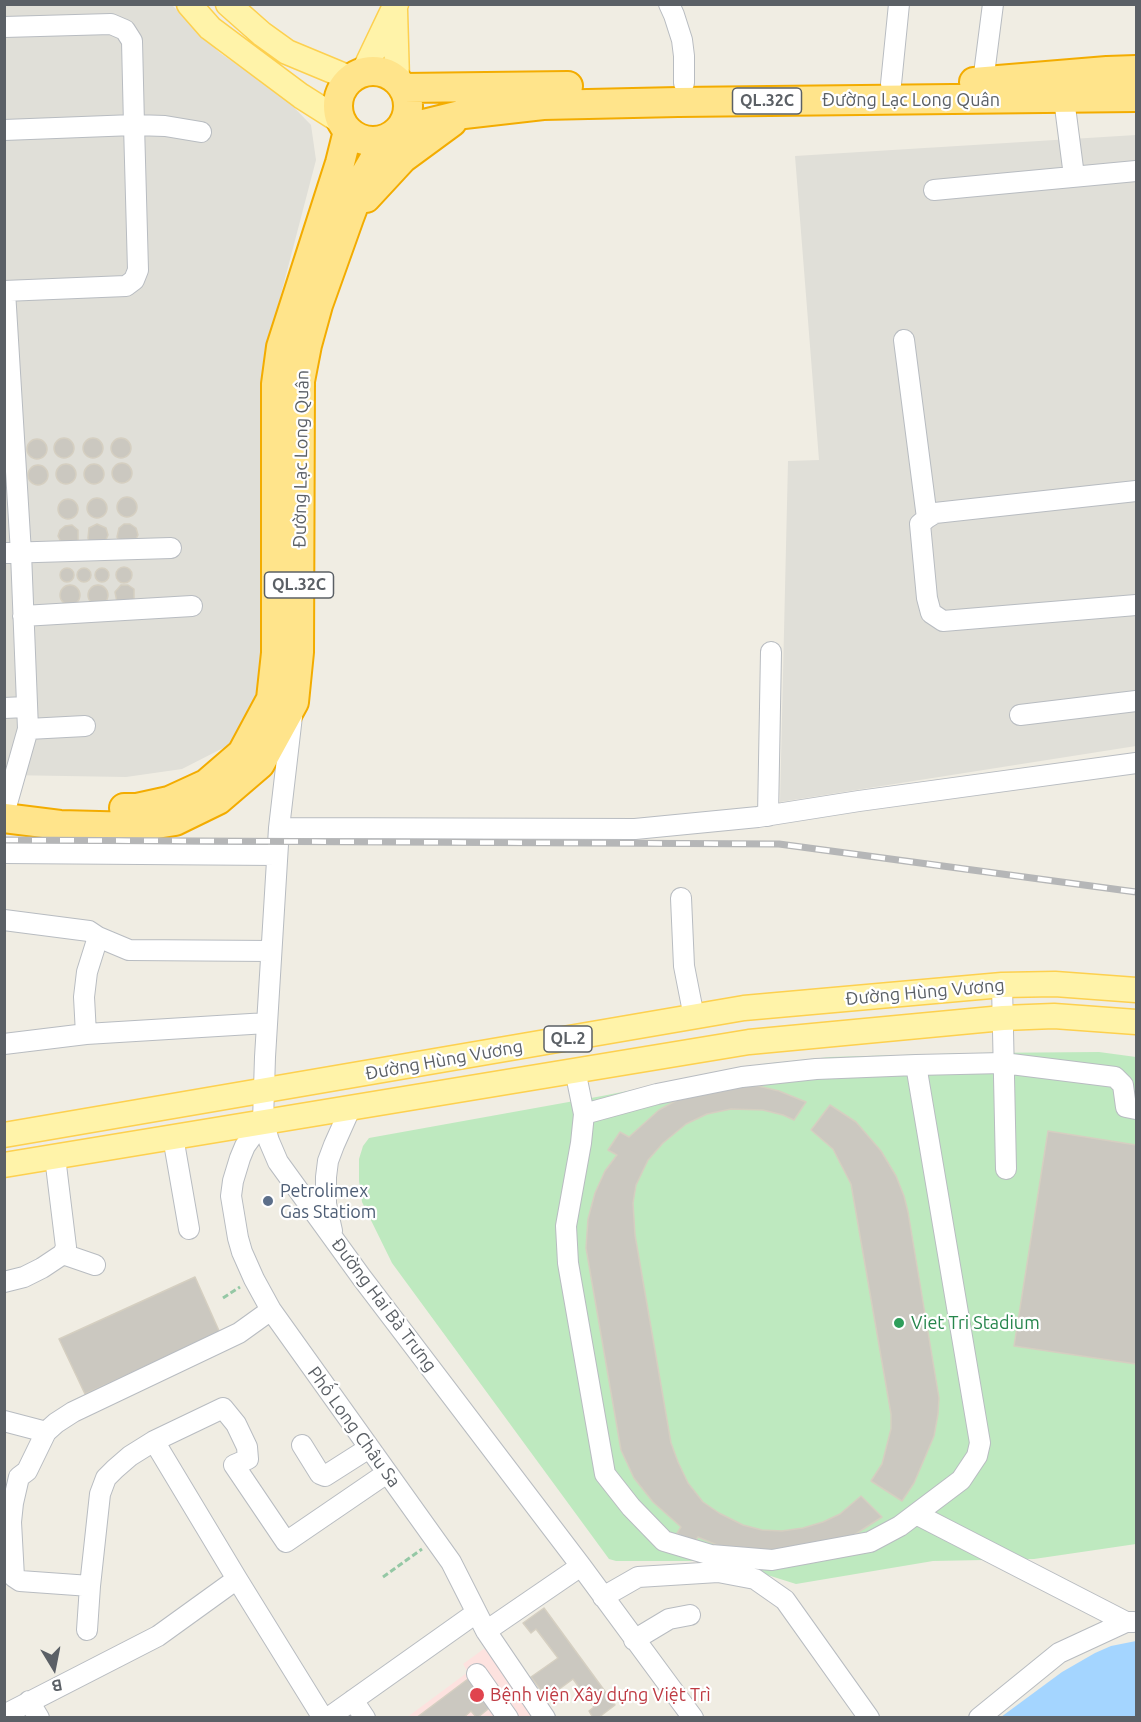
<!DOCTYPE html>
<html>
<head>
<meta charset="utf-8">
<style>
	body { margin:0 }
	#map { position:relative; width:1141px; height:1722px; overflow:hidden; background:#f0ede3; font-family:Ubuntu,sans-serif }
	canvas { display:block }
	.frame { position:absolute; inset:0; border:6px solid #5b6066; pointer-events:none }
	.north { position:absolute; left:24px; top:1638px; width:60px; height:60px; -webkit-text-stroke:4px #fff; paint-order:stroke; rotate:170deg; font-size:16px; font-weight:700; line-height:24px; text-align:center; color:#5b6066 }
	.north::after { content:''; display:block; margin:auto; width:21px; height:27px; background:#5b6066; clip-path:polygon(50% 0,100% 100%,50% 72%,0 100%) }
</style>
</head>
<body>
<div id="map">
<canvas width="1141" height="1722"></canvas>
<div class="frame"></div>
<div class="north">B</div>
</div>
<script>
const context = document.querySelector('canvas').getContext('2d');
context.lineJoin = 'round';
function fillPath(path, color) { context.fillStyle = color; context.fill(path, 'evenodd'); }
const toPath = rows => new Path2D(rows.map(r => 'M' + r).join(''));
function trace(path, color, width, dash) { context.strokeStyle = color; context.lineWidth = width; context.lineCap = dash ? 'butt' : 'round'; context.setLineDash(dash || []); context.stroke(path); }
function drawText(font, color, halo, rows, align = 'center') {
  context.font = font + ' Ubuntu,sans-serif'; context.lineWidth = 4.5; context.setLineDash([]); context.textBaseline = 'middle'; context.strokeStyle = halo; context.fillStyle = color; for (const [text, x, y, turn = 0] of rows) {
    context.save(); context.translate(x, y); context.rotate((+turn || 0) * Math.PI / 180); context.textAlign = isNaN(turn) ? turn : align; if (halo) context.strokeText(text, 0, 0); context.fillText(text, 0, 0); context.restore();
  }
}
fillPath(toPath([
	[5,5,172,5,220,53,283,96,311,125,316,160,269,340,267,593,258,702,229,745,182,769,126,777,5,775],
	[1136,135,1136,746,780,802,788,461,819,460,795,156]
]), '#e0dfd8');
fillPath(toPath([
	[485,1648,534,1717,406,1718,468,1672,463,1664]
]), '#fde2df');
fillPath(toPath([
	[1099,1052,1136,1057,1136,1544,1034,1559,933,1561,796,1584,723,1561,616,1561,609,1559,392,1263,362,1202,359,1181,359,1159,363,1146,369,1138,602,1096,763,1064,830,1057,974,1053]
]), '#bee9bf');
fillPath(toPath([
	[1136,1641,1136,1717,1001,1717,1062,1672,1095,1653,1111,1646]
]), '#a4d5ff');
const building = toPath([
	'111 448a10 10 0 1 1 20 0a10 10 0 1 1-20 0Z',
	'83 448a10 10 0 1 1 20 0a10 10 0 1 1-20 0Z',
	'54 448a10 10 0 1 1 20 0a10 10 0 1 1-20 0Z',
	'27 449a10 10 0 1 1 20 0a10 10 0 1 1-20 0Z',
	'112 473a10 10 0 1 1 20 0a10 10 0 1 1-20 0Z',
	'56 474a10 10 0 1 1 20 0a10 10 0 1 1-20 0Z',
	'84 474a10 10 0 1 1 20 0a10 10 0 1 1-20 0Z',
	'28 475a10 10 0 1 1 20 0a10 10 0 1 1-20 0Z',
	'117 507a10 10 0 1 1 20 0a10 10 0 1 1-20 0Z',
	'87 508a10 10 0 1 1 20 0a10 10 0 1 1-20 0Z',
	'58 509a10 10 0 1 1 20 0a10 10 0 1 1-20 0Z',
	[97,524,106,528,108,535,105,542,89,541,88,538,89,528,97,524],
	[124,524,130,524,136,528,138,535,135,541,119,540,117,537,119,528,124,524],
	[72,525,78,530,78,540,76,543,61,542,58,536,60,530,65,526,72,525],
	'116 575a8 8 0 1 1 16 0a8 8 0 1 1-16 0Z',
	'95 575a7 7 0 1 1 14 0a7 7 0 1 1-14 0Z',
	'77 575a7 7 0 1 1 14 0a7 7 0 1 1-14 0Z',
	'60 575a7 7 0 1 1 14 0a7 7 0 1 1-14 0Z',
	'60 595a10 10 0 1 1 20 0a10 10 0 1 1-20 0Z',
	'88 595a10 10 0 1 1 20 0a10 10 0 1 1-20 0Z',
	[121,585,128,585,134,589,134,600,117,602,115,592,121,585],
	[737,1086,758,1086,779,1091,806,1102,794,1120,783,1115,763,1110,731,1109,707,1114,686,1124,663,1143,648,1160,636,1185,633,1203,635,1235,671,1443,678,1462,688,1483,703,1502,719,1513,743,1525,762,1530,782,1531,803,1528,823,1522,840,1514,861,1496,882,1517,854,1535,829,1545,767,1556,729,1550,698,1537,693,1544,677,1533,681,1527,653,1502,634,1478,621,1450,586,1248,588,1219,595,1193,605,1171,617,1155,608,1150,620,1132,629,1137,659,1110,677,1100,737,1086],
	[830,1105,856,1122,881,1151,896,1176,904,1196,908,1212,939,1398,938,1414,934,1436,914,1483,902,1501,871,1481,882,1464,891,1429,891,1414,851,1184,833,1149,811,1130,830,1105],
	[1048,1131,1136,1145,1136,1364,1014,1346,1048,1131],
	[195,1277,220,1333,85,1394,59,1339,195,1277],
	[544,1608,615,1705,598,1718,593,1718,589,1711,594,1707,573,1679,547,1698,531,1677,558,1658,536,1629,531,1633,523,1623,544,1608],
	[472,1676,493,1705,477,1718,471,1711,463,1718,416,1718,472,1676]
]);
fillPath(building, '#cbc8c0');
trace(building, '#d5cfc1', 1.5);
const minor = toPath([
	[669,4,674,15,682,40,684,56,684,83],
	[4,27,111,24,125,30,132,41,134,125,4,130],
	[983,82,993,4],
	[891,84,899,4],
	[1064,99,1074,176],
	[934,190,1136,171],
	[4,291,126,286,134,280,138,270,134,125,165,126,201,132],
	[904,340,927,518],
	[1136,491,935,513,927,518,920,524,927,598,931,613,943,621,1136,605],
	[4,553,171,548],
	[23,616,192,606],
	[4,708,26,707],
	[1020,715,1136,701],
	[292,716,279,828,265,1057,263,1121,269,1141,278,1162,362,1278,581,1566,693,1718],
	[28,729,85,726],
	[4,814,28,729,21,553,5,291],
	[768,816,771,652],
	[279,828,635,829,758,817,859,801,1136,763],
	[4,853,277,855],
	[681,898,684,966,694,1017],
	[4,920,89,931,98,937,129,950,271,951],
	[1002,985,1006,1169],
	[86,1034,84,997,87,972,98,937],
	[4,1044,86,1034,267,1023],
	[916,1065,1003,1063,1115,1077,1123,1085,1126,1107,1136,1109],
	[575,1070,584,1114,581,1143,566,1226,568,1263,605,1474,631,1507,664,1541,711,1555,772,1560,870,1542,900,1526,961,1480,977,1456,980,1443,916,1065,816,1069,742,1077,657,1094,584,1114],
	[263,1121,245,1146,240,1158,233,1181,231,1196,238,1238,242,1252,254,1279,271,1310,451,1562,486,1631,545,1718],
	[173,1137,189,1229],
	[332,1231,326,1204,326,1177,328,1161,334,1145,351,1107],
	[63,1254,95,1265],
	[4,1282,24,1277,42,1268,63,1254,66,1247,55,1157],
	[4,1421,46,1432],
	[154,1441,237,1579,323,1718],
	[302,1445,320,1474,325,1476,369,1448],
	[916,1514,1126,1622],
	[90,1586,20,1581,14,1577,11,1522,13,1503,19,1477,27,1471,46,1432,56,1423,73,1412,239,1333,271,1310],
	[603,1597,638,1577,718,1572,755,1579,785,1600,869,1718],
	[87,1630,90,1586,100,1494,106,1478,115,1469,130,1456,154,1441,223,1408,236,1424,247,1447,248,1459,234,1465,286,1542,387,1473],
	[486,1631,581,1566],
	[634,1640,669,1619,690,1615],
	[477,1674,508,1718],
	[353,1700,365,1718],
	[29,1701,39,1718],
	[4,1715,158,1636,237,1579],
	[328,1718,476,1613],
	[979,1718,1059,1653,1126,1622,1134,1622]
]);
const major = toPath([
	[189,4,210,28,301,96,342,122],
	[228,4,262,34,287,52,352,79],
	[395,10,397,80],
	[363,73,396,4],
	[4,1135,744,1008,1002,985,1055,984,1136,990],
	[4,1165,749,1042,1003,1018,1054,1016,1136,1022]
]);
const highway = toPath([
	'338 106a35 35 0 1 1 70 0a35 35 0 1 1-70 0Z',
	[974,82,1107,71,1136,70],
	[404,88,568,86],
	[399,130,464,114,543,105,678,102,1136,97],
	[366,198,403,158,452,122],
	[124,808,137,808,169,801,206,784,242,753,271,699,276,653,276,384,281,347,340,163,348,131],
	[4,818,60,825,138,827,175,821,218,800,260,764,294,702,299,652,300,381,307,345,318,305,349,218,366,173,386,139]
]);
trace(minor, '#b8bcc1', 22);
trace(major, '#fdd04f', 27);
trace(highway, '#f3ac00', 32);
trace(toPath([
	[223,1298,240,1287],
	[383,1577,422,1549]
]), '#95c8a5', 3, [6, 3]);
trace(minor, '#fff', 20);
trace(major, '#fff3a9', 24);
trace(highway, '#ffe48b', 28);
const rail = toPath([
	[4,840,779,844,1136,892]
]);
trace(rail, '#b5b6b7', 7);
trace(rail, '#fff', 4.5, [14]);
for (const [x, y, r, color] of [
	[268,1201,6,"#5c6f8a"],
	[899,1323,6,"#2e9e5b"],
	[477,1695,8,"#e0444e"]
]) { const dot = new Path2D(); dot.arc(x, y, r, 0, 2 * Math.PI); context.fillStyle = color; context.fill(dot); trace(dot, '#fff', 2); }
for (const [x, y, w] of [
	[767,101,69],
	[299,585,69],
	[568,1039,48]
]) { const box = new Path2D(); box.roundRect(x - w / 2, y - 13, w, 26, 4.5); context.fillStyle = '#fff'; context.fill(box); trace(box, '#5b6066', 1.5); }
drawText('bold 16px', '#5b6066', null, [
	["QL.32C",767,101],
	["QL.32C",299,585],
	["QL.2",568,1039]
]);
drawText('18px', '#5b6066', '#fff', [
	["Đường Lạc Long Quân",911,100],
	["Đường Lạc Long Quân",301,459,-89],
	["Đường Hùng Vương",925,992,-5],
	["Đường Hùng Vương",444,1060,-10],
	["Đường Hai Bà Trưng",384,1305,53],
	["Phố Long Châu Sa",354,1427,54]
]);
drawText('18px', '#4e5e75', '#fff', [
	["Petrolimex",280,1191],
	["Gas Statiom",280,1212]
], 'left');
drawText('18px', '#27864d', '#fff', [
	["Viet Tri Stadium",911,1323]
], 'left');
drawText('18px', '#be3a42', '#fff', [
	["Bệnh viện Xây dựng Việt Trì",490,1695]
], 'left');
</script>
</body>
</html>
